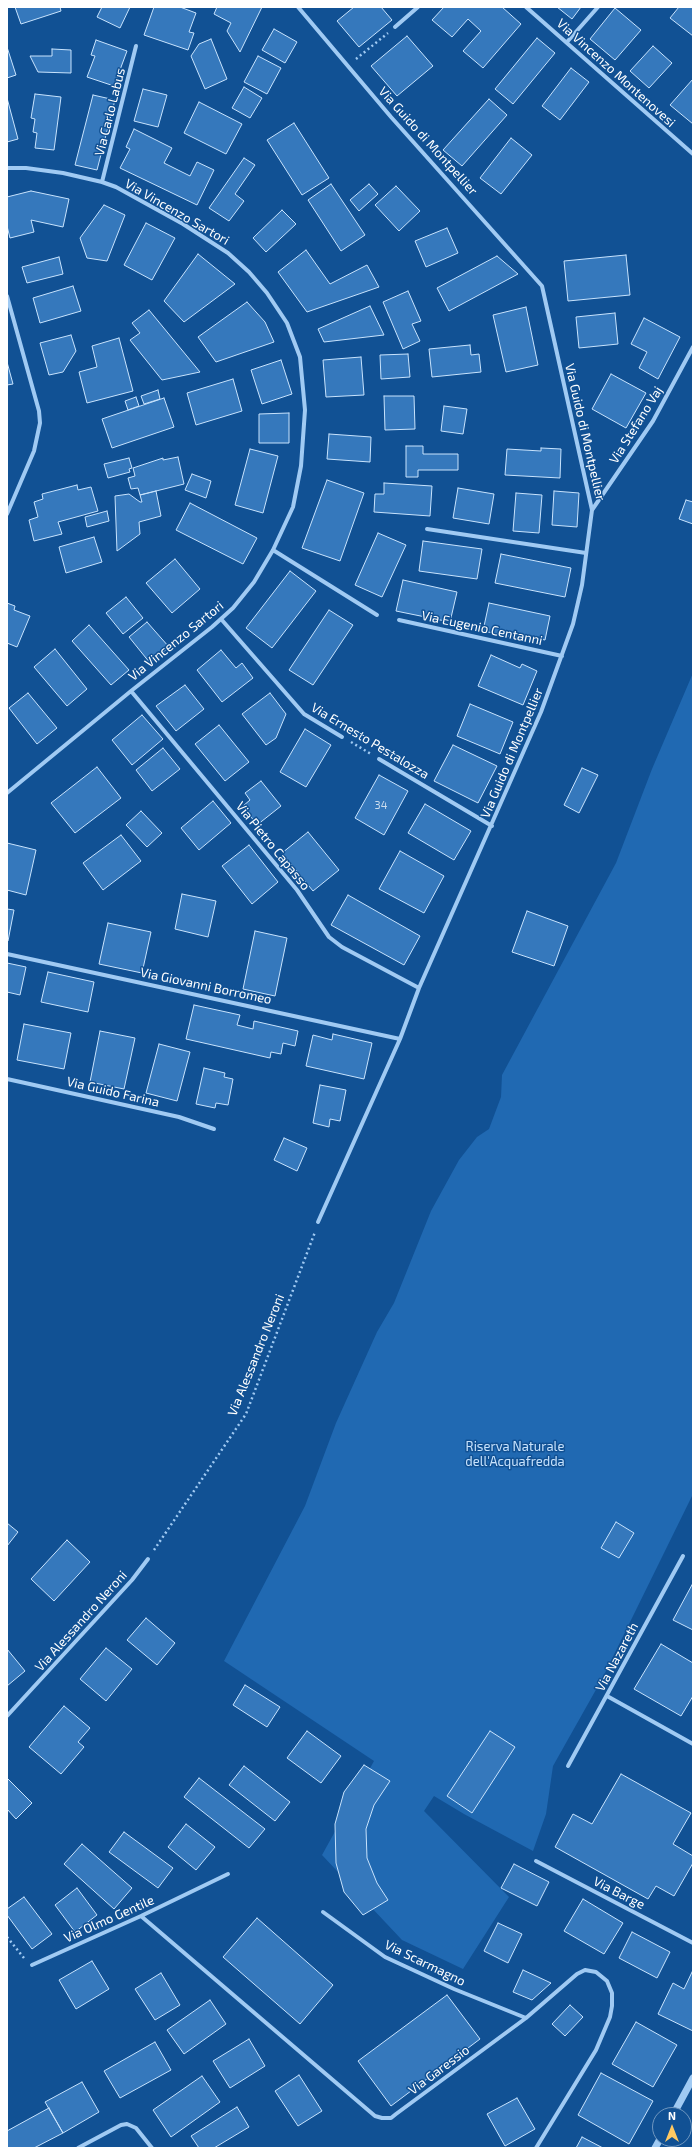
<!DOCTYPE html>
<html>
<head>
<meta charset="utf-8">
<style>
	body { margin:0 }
	#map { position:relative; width:700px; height:2155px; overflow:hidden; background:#115194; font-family:"Exo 2",sans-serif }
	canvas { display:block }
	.frame { position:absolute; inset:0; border:8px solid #fff; pointer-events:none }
	.north { position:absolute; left:652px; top:2107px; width:40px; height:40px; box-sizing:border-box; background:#115194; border:1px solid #7097bf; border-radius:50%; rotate:0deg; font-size:11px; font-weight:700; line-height:16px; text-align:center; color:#fff }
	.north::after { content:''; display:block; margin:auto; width:14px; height:18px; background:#ffc962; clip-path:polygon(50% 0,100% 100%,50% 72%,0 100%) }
</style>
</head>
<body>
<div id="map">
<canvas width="700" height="2155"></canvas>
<div class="frame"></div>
<div class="north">N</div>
</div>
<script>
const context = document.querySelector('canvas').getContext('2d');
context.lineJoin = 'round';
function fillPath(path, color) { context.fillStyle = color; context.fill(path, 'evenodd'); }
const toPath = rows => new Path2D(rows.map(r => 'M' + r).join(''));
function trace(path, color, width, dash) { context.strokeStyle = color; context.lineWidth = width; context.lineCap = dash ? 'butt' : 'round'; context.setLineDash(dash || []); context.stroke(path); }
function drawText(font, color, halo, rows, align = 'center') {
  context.font = font + ' "Exo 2",sans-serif'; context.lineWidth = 3; context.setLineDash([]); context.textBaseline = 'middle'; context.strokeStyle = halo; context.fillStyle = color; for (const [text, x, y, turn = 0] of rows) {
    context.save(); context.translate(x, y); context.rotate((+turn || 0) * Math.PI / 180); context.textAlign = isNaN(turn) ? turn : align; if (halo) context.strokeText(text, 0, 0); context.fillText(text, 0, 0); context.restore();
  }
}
fillPath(toPath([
	[693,673,693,1494,602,1679,553,1766,546,1814,533,1851,464,1814,434,1796,424,1811,509,1897,463,1969,402,1940,322,1855,374,1761,224,1661,305,1506,336,1423,377,1332,394,1303,431,1211,459,1160,477,1137,489,1129,501,1097,502,1075,616,863,652,769]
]), '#2069b2');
const building = toPath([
	[15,7,60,7,61,11,21,24,15,7],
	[102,7,130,7,120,28,97,17,102,7],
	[154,7,180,7,196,13,189,32,194,33,188,50,144,35,154,7],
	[217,7,262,7,240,52,227,31,231,23,214,14,217,7],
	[354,7,381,7,392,20,359,47,337,21,354,7],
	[444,7,502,7,521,24,483,68,463,51,481,31,468,19,452,37,432,20,444,7],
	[557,7,581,7,572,19,557,7],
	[679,7,693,7,693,36,670,18,679,7],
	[615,8,641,30,615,60,590,39,615,8],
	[274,29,297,42,285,63,262,50,274,29],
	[407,36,433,66,397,96,371,66,407,36],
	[537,38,555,53,513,104,495,89,537,38],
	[211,39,227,79,205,89,191,56,199,44,211,39],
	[96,40,127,51,114,86,87,77,95,56,91,55,96,40],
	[653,46,672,63,649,88,630,71,653,46],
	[7,47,16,75,7,78,7,47],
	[52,49,71,50,71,73,38,72,30,56,52,56,52,49],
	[258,56,281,68,267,94,244,82,258,56],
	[571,68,589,82,560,120,542,106,571,68],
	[693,79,693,124,670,105,693,79],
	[244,87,262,98,250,118,232,108,244,87],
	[143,89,167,95,158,127,134,121,143,89],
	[35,94,61,97,54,150,35,148,37,133,33,132,35,119,31,118,35,94],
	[93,95,115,100,97,170,75,165,93,95],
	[7,98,18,139,7,142,7,98],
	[489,99,507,115,462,166,443,150,489,99],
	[199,102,242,124,226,154,184,133,199,102],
	[294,123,329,178,302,195,267,140,294,123],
	[134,129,172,148,164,163,190,176,197,162,214,170,197,205,120,168,130,149,126,147,134,129],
	[511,138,532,155,501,194,480,178,511,138],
	[244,158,255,165,235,194,244,201,229,221,209,208,244,158],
	[331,184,365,235,341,251,308,200,331,184],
	[369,184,378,194,359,211,350,200,369,184],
	[396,186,420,211,399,231,375,205,396,186],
	[31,191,69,199,63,227,31,220,34,232,10,238,7,226,7,197,31,191],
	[104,205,125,215,107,261,87,258,80,238,104,205],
	[282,210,296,224,266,252,253,238,282,210],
	[146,223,175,238,152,280,124,265,146,223],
	[447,228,458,253,426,267,415,241,447,228],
	[306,250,330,284,367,265,379,287,307,312,278,272,306,250],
	[198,254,235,284,184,322,164,301,198,254],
	[626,255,630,295,568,301,564,261,626,255],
	[497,256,518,274,449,311,437,288,497,256],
	[59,257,63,274,27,283,22,267,59,257],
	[73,286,81,311,40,323,33,298,73,286],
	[408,291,421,321,412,324,420,341,403,349,383,302,408,291],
	[247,302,265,322,274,342,216,362,198,337,247,302],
	[370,306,384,335,324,342,318,329,370,306],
	[526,307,538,365,506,372,493,315,526,307],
	[149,310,200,372,162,380,130,340,140,333,132,323,149,310],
	[615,313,618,344,579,348,576,317,615,313],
	[644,318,680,337,658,379,639,368,647,352,631,344,644,318],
	[71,335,76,351,63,372,49,375,40,343,71,335],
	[119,338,133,391,87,403,79,372,97,367,92,346,119,338],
	[470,345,471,355,479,354,481,372,432,377,429,349,470,345],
	[408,354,410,377,381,379,380,355,408,354],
	[361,357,364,395,326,397,323,360,361,357],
	[281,360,292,394,262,404,251,370,281,360],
	[7,362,13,384,7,385,7,362],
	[611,374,646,393,626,428,592,409,611,374],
	[233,379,242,411,196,425,187,393,233,379],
	[158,390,160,399,144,404,141,396,158,390],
	[384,396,414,396,415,429,385,430,384,396],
	[136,397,139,406,128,410,125,401,136,397],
	[164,398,174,427,112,448,102,419,164,398],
	[444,406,467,409,463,434,441,431,444,406],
	[289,413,289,443,259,443,259,414,289,413],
	[329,434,371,437,370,462,327,459,329,434],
	[406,446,423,446,423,454,458,454,458,470,418,470,418,477,406,477,406,446],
	[541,448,561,449,560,478,505,475,507,449,541,451,541,448],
	[250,449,278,456,263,513,235,505,250,449],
	[178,457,184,484,140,495,138,488,131,489,128,478,135,476,133,468,163,458,163,460,178,457],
	[129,458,132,468,129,469,130,472,108,478,104,464,129,458],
	[192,474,211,481,206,498,185,490,192,474],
	[327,480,364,493,340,561,302,548,327,480],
	[384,483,432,486,430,516,374,512,375,494,384,494,384,483],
	[77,485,78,490,91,487,98,511,58,522,62,534,34,541,29,520,38,517,34,502,43,499,42,494,77,485],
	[458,488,494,494,489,524,453,518,458,488],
	[156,491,161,516,139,522,140,534,117,551,115,496,129,494,140,502,142,502,140,495,156,491],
	[554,491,579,493,577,527,552,525,554,491],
	[516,493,542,495,539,533,513,531,516,493],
	[686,500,693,502,693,524,679,519,686,500],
	[190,503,257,538,243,564,176,530,190,503],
	[107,511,109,521,87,527,85,517,107,511],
	[378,533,406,545,382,597,355,585,378,533],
	[94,537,102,562,66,573,59,547,94,537],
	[423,541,482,549,477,579,419,571,423,541],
	[501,554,571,568,565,597,495,583,501,554],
	[175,559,200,589,172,613,146,583,175,559],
	[290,571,316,591,272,648,246,628,290,571],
	[403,580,457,592,450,622,396,611,403,580],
	[126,597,143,618,123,634,106,613,126,597],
	[7,603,15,606,14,610,30,616,17,647,7,643,7,603],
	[489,603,550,616,545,640,519,634,518,638,483,631,489,603],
	[329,610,353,625,313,685,289,670,329,610],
	[147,622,169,647,150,663,129,637,147,622],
	[89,625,129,670,111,685,72,641,89,625],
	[55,649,87,689,67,706,34,667,55,649],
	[221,650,236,668,242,663,253,678,222,702,197,670,221,650],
	[491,655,520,668,522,664,537,671,523,705,478,686,491,655],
	[185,685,204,709,176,731,156,706,185,685],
	[28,693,57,728,37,744,9,708,28,693],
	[270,693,286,714,276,738,266,745,242,714,270,693],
	[470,704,513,722,500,754,457,736,470,704],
	[142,715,163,739,132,765,112,740,142,715],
	[219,725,249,762,225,781,195,744,219,725],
	[305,729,331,745,306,787,280,772,305,729],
	[453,745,497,766,478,803,434,781,453,745],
	[163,748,180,769,152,791,136,770,163,748],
	[97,767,121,798,75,833,51,803,97,767],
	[582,768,598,775,579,813,564,805,582,768],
	[379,775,408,791,384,835,355,818,379,775],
	[261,781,281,806,257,825,243,806,250,800,245,793,261,781],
	[213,801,231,823,199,850,181,828,213,801],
	[425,804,471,831,454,860,408,833,425,804],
	[141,811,162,833,147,847,126,825,141,811],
	[308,832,339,870,313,891,282,853,308,832],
	[121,835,141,861,103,890,83,863,121,835],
	[7,843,36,850,26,895,7,890,7,843],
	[249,845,278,882,252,904,222,866,249,845],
	[400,851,444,876,424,913,379,889,400,851],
	[182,894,216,901,208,937,175,929,182,894],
	[348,895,420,936,404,965,331,925,348,895],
	[7,909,14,910,8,941,7,941,7,909],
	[527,911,568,926,554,966,512,952,527,911],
	[108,923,151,932,142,973,99,964,108,923],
	[255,931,287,938,275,996,243,989,255,931],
	[7,963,26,967,20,995,7,992,7,963],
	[48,972,94,982,88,1012,41,1002,48,972],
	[194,1005,240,1015,237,1025,253,1029,254,1021,298,1031,295,1046,283,1043,281,1054,271,1052,270,1058,186,1039,194,1005],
	[24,1024,71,1033,64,1069,17,1060,24,1024],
	[100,1031,135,1038,124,1089,90,1082,100,1031],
	[333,1034,372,1043,364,1079,306,1066,313,1035,332,1040,333,1034],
	[159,1044,190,1052,177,1101,146,1093,159,1044],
	[204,1068,225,1073,224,1077,233,1079,228,1105,216,1103,215,1108,196,1104,204,1068],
	[320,1085,346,1090,340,1121,330,1119,329,1127,313,1123,320,1085],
	[284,1138,307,1148,297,1171,274,1160,284,1138],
	[616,1522,634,1533,619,1558,601,1548,616,1522],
	[7,1523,18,1532,7,1546,7,1523],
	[67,1540,90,1562,54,1601,31,1579,67,1540],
	[693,1583,693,1630,673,1620,693,1583],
	[146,1618,175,1643,157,1665,127,1640,146,1618],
	[661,1644,693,1663,693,1696,681,1716,634,1689,661,1644],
	[106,1648,132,1669,106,1701,80,1679,106,1648],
	[7,1649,25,1671,7,1686,7,1649],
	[245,1685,280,1707,267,1727,233,1705,245,1685],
	[64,1706,90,1728,78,1742,84,1747,61,1774,29,1747,64,1706],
	[307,1731,341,1756,321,1783,287,1758,307,1731],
	[490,1731,515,1747,472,1813,447,1796,490,1731],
	[364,1765,390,1781,374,1805,366,1829,367,1858,377,1883,388,1900,363,1915,344,1892,336,1863,335,1824,344,1792,364,1765],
	[244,1766,290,1802,275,1821,229,1785,244,1766],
	[621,1774,691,1813,673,1844,693,1856,693,1863,674,1896,656,1886,648,1899,555,1847,573,1814,592,1824,621,1774],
	[7,1778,32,1803,16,1819,7,1809,7,1778],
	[199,1778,265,1829,249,1848,184,1797,199,1778],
	[186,1824,215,1847,196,1870,168,1847,186,1824],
	[124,1832,173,1868,158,1888,109,1852,124,1832],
	[82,1844,132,1888,114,1909,64,1864,82,1844],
	[514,1864,549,1882,537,1906,501,1888,514,1864],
	[77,1888,97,1915,75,1932,55,1905,77,1888],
	[24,1897,52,1934,32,1949,7,1915,7,1909,24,1897],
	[583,1899,623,1923,604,1954,564,1931,583,1899],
	[257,1918,333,1985,300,2024,223,1957,257,1918],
	[498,1923,522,1934,508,1963,484,1951,498,1923],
	[632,1932,670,1952,657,1978,619,1958,632,1932],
	[92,1961,109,1989,76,2009,59,1980,92,1961],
	[523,1970,551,1983,532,2000,513,1992,523,1970],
	[693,1970,693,2031,658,2014,673,1983,684,1989,693,1970],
	[161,1973,180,2005,155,2020,135,1989,161,1973],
	[447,1995,480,2039,391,2106,358,2061,447,1995],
	[210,2000,226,2024,184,2054,167,2030,210,2000],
	[570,2005,583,2017,565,2036,552,2024,570,2005],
	[636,2022,677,2045,653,2087,612,2064,636,2022],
	[249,2039,265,2066,230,2088,213,2061,249,2039],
	[155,2042,171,2070,120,2098,104,2071,155,2042],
	[601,2073,653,2101,629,2144,578,2115,601,2073],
	[299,2075,322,2111,298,2126,275,2091,299,2075],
	[202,2076,220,2102,171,2137,153,2110,202,2076],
	[82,2082,99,2112,63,2133,45,2102,82,2082],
	[517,2098,535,2129,505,2146,487,2114,517,2098],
	[237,2107,249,2127,214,2148,199,2148,191,2136,237,2107],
	[49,2108,63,2133,34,2148,7,2148,7,2131,49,2108],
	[582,2137,603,2148,576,2148,582,2137]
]);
fillPath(building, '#3578bc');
trace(building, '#c8e3fd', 1);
trace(toPath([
	[356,59,388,33],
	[351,742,371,754],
	[154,1550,246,1414,315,1232],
	[7,1937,24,1958]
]), '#a0caf3', 2.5, [2, 3]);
trace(toPath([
	[298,7,391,117,542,286,592,510,582,585,573,624,541,712,419,988,400,1039,318,1222],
	[526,7,693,154],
	[395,27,418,7],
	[567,42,598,7],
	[7,168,26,168,63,173,102,182,116,187,183,224,228,253,249,272,267,293,287,323,300,357,305,410,301,466,293,507,273,550,254,582,233,608,212,627,131,691,7,793],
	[102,182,136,46],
	[7,296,39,411,40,423,34,451,7,514],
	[592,510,653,421,693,347],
	[427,529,586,553],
	[273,550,377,615],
	[221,619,304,714,342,737],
	[399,620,562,656],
	[131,691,297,890,329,937,342,947,419,988],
	[379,759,492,826],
	[7,954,400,1039],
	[7,1079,179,1117,214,1129],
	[607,1696,693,1744],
	[7,1716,132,1580,148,1559],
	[568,1766,683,1556],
	[536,1861,693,1943],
	[323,1912,385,1957,454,1989,526,2018],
	[141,1916,375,2116,382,2118,391,2118,396,2114,526,2018,577,1974,585,1970,596,1972,607,1981,612,1993,612,2006,610,2017,596,2050,536,2148],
	[32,1965,141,1916,228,1874],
	[78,2148,121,2125,127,2124,136,2128,152,2148]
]), '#a0caf3', 4);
trace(toPath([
	[673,2115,693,2078],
	[655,2148,660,2139]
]), '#a0caf3', 7);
drawText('11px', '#cde', null, [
	["34",381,805]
]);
drawText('13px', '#fff', '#115194', [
	["Via Vincenzo Montenovesi",616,73,42],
	["Via Carlo Labus",110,112,-76],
	["Via Guido di Montpellier",428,141,48],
	["Via Vincenzo Sartori",177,212,30],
	["Via Stefano Vaj",636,425,-58],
	["Via Guido di Montpellier",585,432,77],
	["Via Eugenio Centanni",482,628,12],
	["Via Vincenzo Sartori",176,641,-39],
	["Via Ernesto Pestalozza",370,741,31],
	["Via Guido di Montpellier",512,753,-67],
	["Via Pietro Capasso",273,846,51],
	["Via Giovanni Borromeo",206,986,12],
	["Via Guido Farina",113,1092,13],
	["Via Alessandro Neroni",256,1355,-68],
	["Via Alessandro Neroni",81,1621,-48],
	["Via Nazareth",617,1657,-62],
	["Via Barge",619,1893,27],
	["Via Olmo Gentile",109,1919,-24],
	["Via Scarmagno",425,1963,26],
	["Via Garessio",439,2070,-37]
]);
drawText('13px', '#c8e3fd', '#115194', [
	["Riserva Naturale",515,1447],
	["dell'Acquafredda",515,1462]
]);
</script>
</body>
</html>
